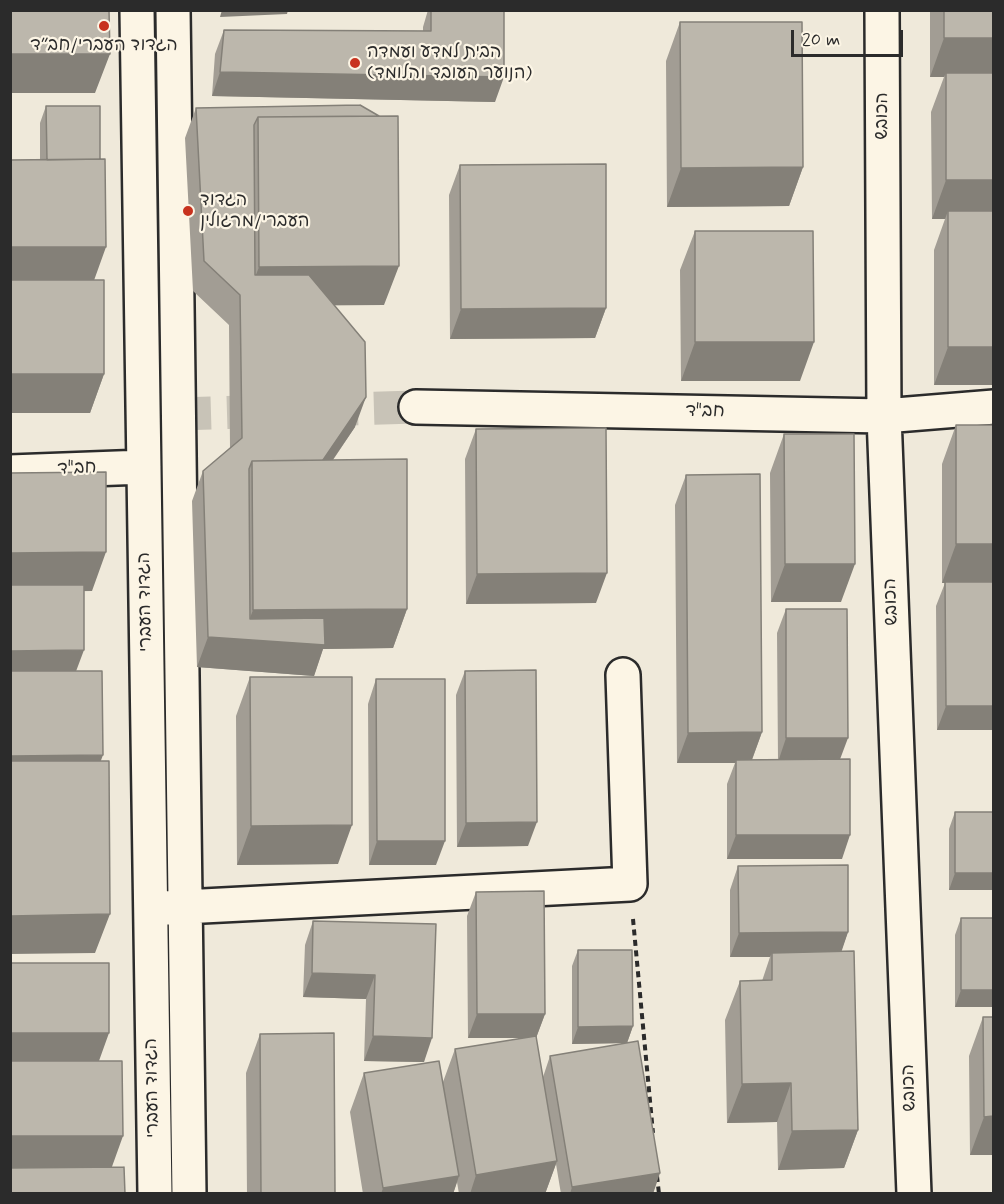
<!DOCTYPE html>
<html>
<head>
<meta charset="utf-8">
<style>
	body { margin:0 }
	#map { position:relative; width:1004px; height:1204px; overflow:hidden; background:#efe9da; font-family:Mynerve,sans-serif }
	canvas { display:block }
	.frame { position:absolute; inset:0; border:12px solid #2b2b2b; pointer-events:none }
	.scale { position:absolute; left:791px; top:30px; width:112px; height:27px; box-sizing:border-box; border:3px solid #2b2b2b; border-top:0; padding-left:8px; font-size:18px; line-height:21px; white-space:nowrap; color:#2b2b2b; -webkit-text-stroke:4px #fcf5e5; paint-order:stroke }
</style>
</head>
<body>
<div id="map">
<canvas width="1004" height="1204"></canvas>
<div class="frame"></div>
<div class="scale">20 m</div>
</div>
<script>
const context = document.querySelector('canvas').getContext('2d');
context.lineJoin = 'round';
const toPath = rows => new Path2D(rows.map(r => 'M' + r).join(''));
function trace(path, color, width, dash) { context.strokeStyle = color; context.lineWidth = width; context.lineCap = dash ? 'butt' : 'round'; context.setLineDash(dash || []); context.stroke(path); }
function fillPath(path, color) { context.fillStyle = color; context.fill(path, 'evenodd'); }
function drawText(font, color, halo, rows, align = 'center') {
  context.font = font + ' Mynerve,"Playpen Sans Hebrew",sans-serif'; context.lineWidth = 4.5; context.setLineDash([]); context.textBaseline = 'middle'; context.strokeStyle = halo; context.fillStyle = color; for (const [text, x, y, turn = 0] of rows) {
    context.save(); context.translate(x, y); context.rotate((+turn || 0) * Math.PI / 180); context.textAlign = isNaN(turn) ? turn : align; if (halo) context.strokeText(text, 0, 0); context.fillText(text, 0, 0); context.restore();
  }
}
trace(toPath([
	[178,414,416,407]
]), '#c8c3b7', 33, [33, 16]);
const minor = toPath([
	[137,10,155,1194],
	[173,10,189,1194],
	[882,10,884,416,914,1194],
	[416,407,884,416,994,407],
	[10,472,144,467],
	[164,908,630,884,623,675]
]);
trace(minor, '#2b2b2b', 38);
trace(toPath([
	[633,919,653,1133],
	[657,1176,659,1194]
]), '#2b2b2b', 4, [6, 4.5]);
trace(minor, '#fcf5e5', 33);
fillPath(toPath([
	[428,10,504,10,495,102,212,96,215,54,224,30,423,31,423,27],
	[930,10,993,10,993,385,934,385,934,250,945,219,932,219,931,112,944,77,930,77],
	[680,22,803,167,789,206,667,207,666,61],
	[360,105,384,305,334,305,355,427,333,460,407,609,393,648,323,649,314,676,197,667,192,501,203,471,230,448,229,325,193,291,185,138,196,108],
	[46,106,94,280,104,374,90,413,10,413,40,160,40,123],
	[460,165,606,308,595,338,450,339,449,195],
	[695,231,800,381,681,381,680,270],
	[956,425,993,730,937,730,936,606,945,583,942,583,942,464],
	[476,429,596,603,466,604,465,459],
	[784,434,841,602,771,602,770,473],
	[686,475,762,732,752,760,778,760,777,633,786,609,840,759,842,859,727,859,727,784,735,763,677,763,675,505],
	[465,671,528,846,457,847,456,695],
	[250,677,338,864,237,865,236,716],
	[376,679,436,865,369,865,368,704],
	[955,812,993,812,993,890,949,890,949,829],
	[738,866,848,932,841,951,858,1130,844,1168,778,1170,777,1122,727,1123,725,1020,740,981,762,981,770,957,730,957,730,890],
	[476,892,545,1014,536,1038,543,1077,550,1056,653,1194,561,1194,556,1164,545,1194,459,1194,457,1182,453,1194,363,1194,350,1112,364,1073,443,1082,455,1049,524,1038,468,1038,467,916],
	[961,918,993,1007,955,1007,955,935],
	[313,921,436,924,424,1062,364,1061,366,999,303,997,305,945],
	[578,950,633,1026,627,1043,572,1044,572,966],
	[983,1017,993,1155,970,1155,969,1056],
	[260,1034,335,1194,247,1194,246,1073]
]), '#a29d94');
fillPath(toPath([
	[222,10,288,10,287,14,220,17],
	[944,38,993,38,993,77,946,73,944,77,930,77],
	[10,54,110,54,95,93,10,93],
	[220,72,504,77,495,102,212,96],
	[803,167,789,206,667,207,681,168],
	[946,180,993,180,993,219,948,211,945,219,932,219],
	[10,247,106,247,92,286,10,286],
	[399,266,384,305,244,306,259,267],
	[606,308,595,338,450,339,461,309],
	[695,342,814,342,800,381,681,381],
	[948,347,993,347,993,385,934,385],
	[10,374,104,374,90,413,10,413],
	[366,397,355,427,306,499,252,499],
	[956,544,993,544,993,583,942,583],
	[106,552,92,591,10,592,10,553],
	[785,564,855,564,841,602,771,602],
	[607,573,596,603,466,604,477,574],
	[407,609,393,648,323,649,314,676,197,667,208,637,242,639,253,610],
	[84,650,75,674,10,675,10,651],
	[946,706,993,706,993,730,937,730],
	[762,732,751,762,736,760,735,763,677,763,688,733],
	[786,738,848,738,839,762,778,762],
	[103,755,94,779,10,780,10,756],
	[537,822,528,846,457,847,466,823],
	[352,825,338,864,237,865,251,826],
	[736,835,850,835,842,859,727,859],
	[377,841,445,841,436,865,369,865],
	[955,873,993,873,993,890,949,890],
	[110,914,95,953,10,954,10,916],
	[848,932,840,956,772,953,770,957,730,957,739,933],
	[312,973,375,975,366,999,303,997],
	[961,990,993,990,993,1007,955,1007],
	[477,1014,545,1014,536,1038,468,1038],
	[633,1026,627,1043,572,1044,578,1027],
	[10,1033,109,1033,95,1072,10,1072],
	[373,1036,432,1038,424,1062,364,1061],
	[791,1083,777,1122,727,1123,742,1084],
	[993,1116,993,1155,970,1155,984,1117],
	[858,1130,844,1168,778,1170,792,1131],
	[10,1136,123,1136,109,1175,10,1175],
	[557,1161,545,1194,470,1194,476,1175],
	[660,1173,653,1194,570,1194,572,1187],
	[459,1176,453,1194,381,1194,383,1188]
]), '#848078');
const building = toPath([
	[10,10,109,10,110,54,10,54,10,10],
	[431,10,504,10,504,77,220,72,224,30,431,31,431,10],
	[944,10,993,10,993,38,944,38,944,10],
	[680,22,802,22,803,167,681,168,680,22],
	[946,73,993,73,993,180,946,180,946,73],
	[360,105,379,116,258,117,254,125,255,275,309,275,365,342,366,397,323,460,252,461,249,469,250,619,324,618,325,645,208,637,203,471,242,438,240,295,204,261,196,108,360,105],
	[46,106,100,106,100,159,47,160,46,106],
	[398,116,399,266,259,267,258,117,398,116],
	[105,159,106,247,10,247,10,160,105,159],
	[606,164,606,308,461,309,460,165,606,164],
	[948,211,993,211,993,347,948,347,948,211],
	[695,231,813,231,814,342,695,342,695,231],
	[10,280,104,280,104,374,10,374,10,280],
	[956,425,993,425,993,544,956,544,956,425],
	[606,428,607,573,477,574,476,429,606,428],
	[784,434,854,434,855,564,785,564,784,434],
	[407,459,407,609,253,610,252,461,407,459],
	[106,472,106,552,10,553,10,473,106,472],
	[760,474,762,732,688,733,686,475,760,474],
	[945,582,993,582,993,706,946,706,945,582],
	[10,585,84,585,84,650,10,651,10,585],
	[786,609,847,609,848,738,786,738,786,609],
	[536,670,537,822,466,823,465,671,536,670],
	[10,671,102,671,103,755,10,756,10,671],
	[250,677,352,677,352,825,251,826,250,677],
	[376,679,445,679,445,841,377,841,376,679],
	[850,759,850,835,736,835,736,760,850,759],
	[10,761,109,761,110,914,10,916,10,761],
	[955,812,993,812,993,873,955,873,955,812],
	[848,865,848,932,739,933,738,866,848,865],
	[544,891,545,1014,477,1014,476,892,544,891],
	[961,918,993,918,993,990,961,990,961,918],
	[313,921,436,924,432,1038,373,1036,375,975,312,973,313,921],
	[578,950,632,950,633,1026,578,1027,578,950],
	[854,951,858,1130,792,1131,791,1083,742,1084,740,981,772,980,772,953,854,951],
	[10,963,109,963,109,1033,10,1033,10,963],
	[983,1017,993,1017,993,1116,984,1117,983,1017],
	[334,1033,335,1194,261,1194,260,1034,334,1033],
	[536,1036,557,1161,476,1175,455,1049,536,1036],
	[638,1041,660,1173,572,1187,550,1056,638,1041],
	[10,1061,122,1061,123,1136,10,1136,10,1061],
	[439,1061,459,1176,383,1188,364,1073,439,1061],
	[124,1167,125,1194,10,1194,10,1168,124,1167]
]);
fillPath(building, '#bcb7ac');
trace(building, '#848078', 1.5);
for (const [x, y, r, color] of [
	[104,26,6,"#c8321e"],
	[355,63,6,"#c8321e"],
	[188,211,6,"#c8321e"]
]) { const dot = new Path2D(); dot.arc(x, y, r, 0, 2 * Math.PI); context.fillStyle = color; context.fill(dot); trace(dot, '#fcf5e5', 2); }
drawText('18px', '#2b2b2b', '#fcf5e5', [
	["הגדוד העברי/חב״ד",104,46,"center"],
	["הבית למדע ועמדה",367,53],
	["(הנוער העובד והלומד)",367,74],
	["הגדוד",200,201],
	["העברי/מרגולין",200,222]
], 'left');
drawText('18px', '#2b2b2b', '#fcf5e5', [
	["הכובש",883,116,-90],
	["חב\"ד",705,412,1],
	["חב\"ד",77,469,-2],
	["הגדוד העברי",146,602,-91],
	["הכובש",892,602,-92],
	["הגדוד העברי",153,1088,-91],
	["הכובש",910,1088,-92]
]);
</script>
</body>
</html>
